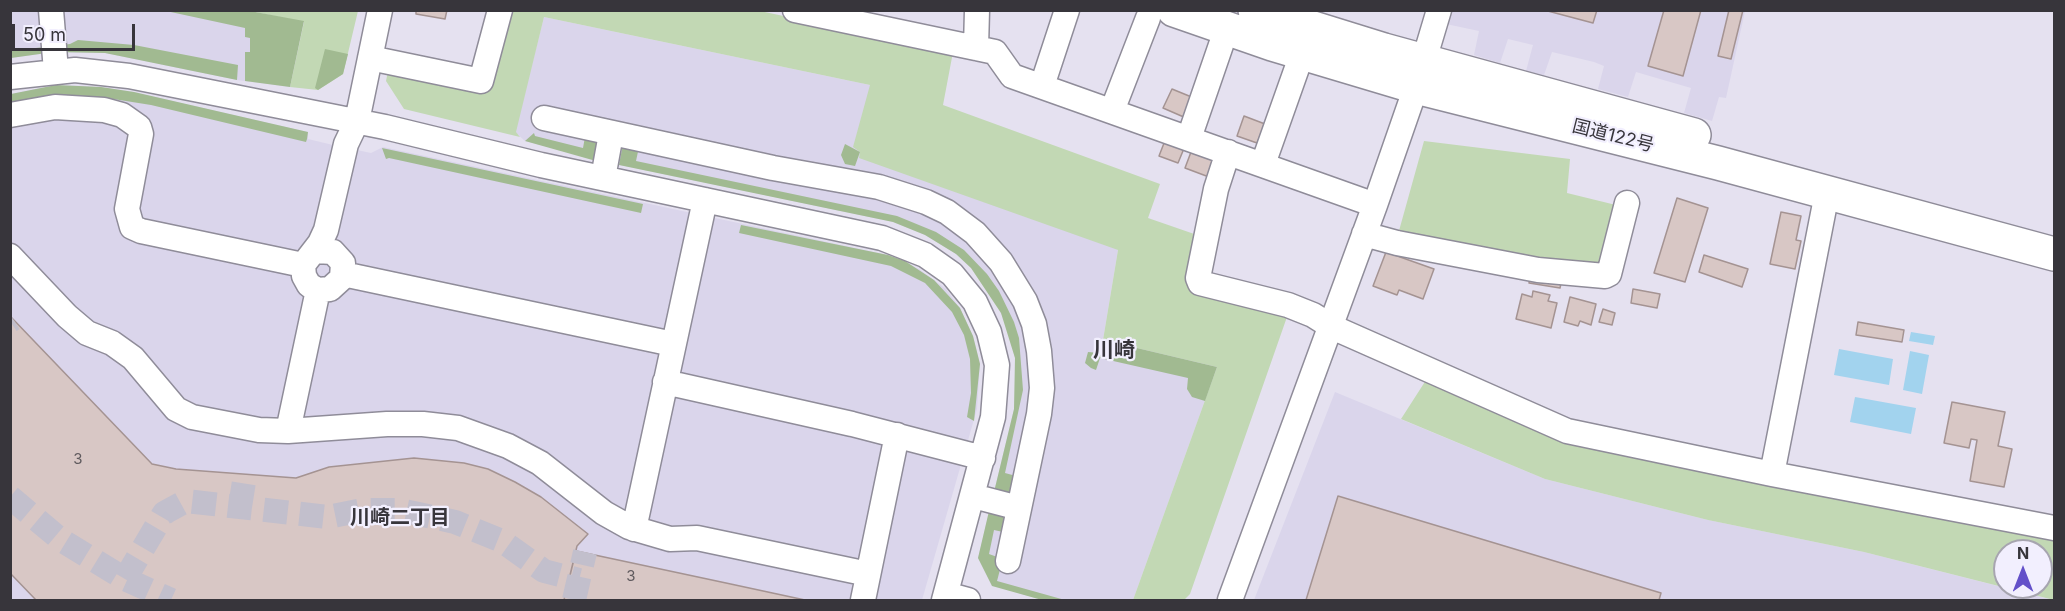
<!DOCTYPE html>
<html>
<head>
<meta charset="utf-8">
<style>
	body { margin:0 }
	#map { position:relative; width:2065px; height:611px; overflow:hidden; background:#e5e1f0; font-family:Inter,sans-serif }
	canvas { display:block }
	.frame { position:absolute; inset:0; border:12px solid #37353b; pointer-events:none }
	.north { position:absolute; left:1993px; top:539px; width:60px; height:60px; box-sizing:border-box; background:#f2effe; border:2px solid #a7a5b0; border-radius:50%; rotate:0deg; font-size:16px; font-weight:700; line-height:24px; text-align:center; color:#37353b }
	.north::after { content:''; display:block; margin:auto; width:21px; height:27px; background:#6350c9; clip-path:polygon(50% 0,100% 100%,50% 72%,0 100%) }
	.scale { position:absolute; left:12px; top:24px; width:123px; height:27px; box-sizing:border-box; border:3px solid #37353b; border-top:0; padding-left:8px; font-size:18px; line-height:21px; white-space:nowrap; color:#37353b; -webkit-text-stroke:4px #f2effe; paint-order:stroke }
</style>
</head>
<body>
<div id="map">
<canvas width="2065" height="611"></canvas>
<div class="frame"></div>
<div class="north">N</div>
<div class="scale">50 m</div>
</div>
<script>
const context = document.querySelector('canvas').getContext('2d');
context.lineJoin = 'round';
function fillPath(path, color) { context.fillStyle = color; context.fill(path, 'evenodd'); }
const toPath = rows => new Path2D(rows.map(r => 'M' + r).join(''));
function trace(path, color, width, dash) { context.strokeStyle = color; context.lineWidth = width; context.lineCap = dash ? 'butt' : 'round'; context.setLineDash(dash || []); context.stroke(path); }
function drawText(font, color, halo, rows, align = 'center') {
  context.font = font + ' Inter,"Noto Sans JP",sans-serif'; context.lineWidth = 4.5; context.setLineDash([]); context.textBaseline = 'middle'; context.strokeStyle = halo; context.fillStyle = color; for (const [text, x, y, turn = 0] of rows) {
    context.save(); context.translate(x, y); context.rotate((+turn || 0) * Math.PI / 180); context.textAlign = isNaN(turn) ? turn : align; if (halo) context.strokeText(text, 0, 0); context.fillText(text, 0, 0); context.restore();
  }
}
fillPath(toPath([
	[250,10,290,87,237,80,105,53,54,52,11,58,10,11],
	[1449,10,1745,11,1726,98,1719,97,1712,121,1684,113,1691,88,1636,72,1628,97,1598,89,1604,66,1594,62,1552,52,1544,75,1526,71,1533,45,1508,39,1500,63,1474,55,1479,31,1446,24],
	[544,17,870,85,1118,250,1103,340,1217,367,1133,600,1042,600,992,585,978,558,1014,409,1016,381,1015,358,1008,328,993,297,971,268,956,254,925,235,893,222,606,162,525,141,515,132],
	[56,85,101,87,134,92,308,132,308,139,333,145,371,153,383,147,888,255,919,269,946,289,960,308,973,336,980,364,977,409,922,600,11,600,10,94],
	[1335,392,1545,479,1708,520,1864,552,2053,600,1254,600]
]), '#dad5eb');
fillPath(toPath([
	[250,11,358,11,343,74,318,90,290,87,304,22],
	[504,11,760,11,953,52,943,105,1160,184,1148,218,1200,236,1191,286,1288,314,1190,594,1184,600,1133,600,1217,367,1103,340,1118,250,859,158,860,152,853,147,870,85,544,17,516,132,520,137,404,109,386,81,389,66,488,87],
	[1424,141,1570,159,1567,193,1620,206,1603,270,1397,238],
	[1428,377,1561,438,2054,536,2054,600,1864,552,1708,520,1545,479,1401,419],
	[2005,551,2041,551,2041,587,2005,587]
]), '#c2d8b4');
fillPath(toPath([
	[166,11,250,11,304,21,290,87,245,81,245,52,250,52,250,38,245,37,245,28],
	[78,40,134,45,238,65,237,80,105,53,54,52,11,58,10,51,70,44],
	[325,49,348,54,343,74,318,90,315,88],
	[56,85,101,87,134,92,308,132,307,139,306,142,151,105,107,98,57,95,11,103,11,94],
	[534,133,535,136,583,148,585,137,600,140,596,161,525,141],
	[623,144,639,147,636,161,897,216,936,232,964,250,987,274,999,291,1014,322,1019,338,1023,390,1005,473,1016,476,1012,496,994,492,1014,409,1015,358,1001,313,971,268,956,254,925,235,893,222,619,165],
	[845,144,860,152,855,166,845,164,841,155],
	[382,148,643,204,641,213,389,158,386,159],
	[741,225,888,255,905,261,934,280,960,308,973,336,980,364,974,421,967,417,971,393,970,359,964,335,952,312,925,283,891,266,739,233],
	[1103,340,1217,367,1205,401,1192,397,1187,389,1188,378,1100,358,1096,370,1091,368,1085,363,1088,352,1099,353],
	[989,511,1008,515,1003,532,994,530,989,554,1000,558,1002,562,997,581,1065,600,1042,600,992,586,978,558]
]), '#a1ba91');
fillPath(toPath([
	[1911,332,1935,336,1933,345,1909,341],
	[1839,349,1893,359,1889,385,1834,375],
	[1910,351,1929,355,1922,394,1903,390],
	[1855,397,1916,408,1911,434,1850,422]
]), '#a2d3ee');
const building = toPath([
	[416,10,447,10,445,19,416,14,416,10],
	[1544,10,1597,10,1593,23,1544,10],
	[1664,10,1701,10,1683,76,1648,66,1664,10],
	[1729,10,1743,10,1731,59,1718,56,1729,10],
	[1172,89,1194,98,1186,118,1163,108,1172,89],
	[1244,116,1265,124,1257,143,1237,136,1244,116],
	[1166,138,1185,146,1178,163,1159,156,1166,138],
	[1194,144,1217,152,1209,177,1185,168,1194,144],
	[1677,198,1708,208,1685,282,1654,273,1677,198],
	[1781,212,1801,216,1796,240,1801,241,1795,269,1770,264,1781,212],
	[1386,252,1434,269,1423,299,1399,290,1397,295,1373,286,1386,252],
	[1704,255,1748,269,1742,287,1699,272,1704,255],
	[1531,274,1562,279,1560,288,1529,283,1531,274],
	[1633,289,1660,294,1657,308,1631,303,1633,289],
	[1533,291,1550,295,1548,301,1557,303,1551,328,1516,319,1522,294,1532,297,1533,291],
	[1570,297,1596,304,1591,325,1580,321,1578,326,1564,322,1570,297],
	[1603,309,1615,313,1612,325,1599,322,1603,309],
	[10,316,152,464,176,469,296,478,329,467,414,458,464,463,488,469,515,482,541,497,588,534,577,546,564,600,36,600,10,573,10,316],
	[1858,322,1904,330,1902,342,1856,335,1858,322],
	[1952,402,2005,412,1998,446,2012,449,2004,487,1970,481,1977,440,1971,439,1969,448,1944,443,1952,402],
	[1338,496,1661,593,1659,600,1306,600,1338,496],
	[576,551,726,583,805,600,564,600,576,551]
]);
fillPath(building, '#d8c7c5');
trace(building, '#a49392', 1.5);
trace(toPath([
	[10,321,13,319],
	[10,497,61,540,125,579,171,600],
	[240,507,245,475],
	[125,579,164,513,186,501,328,517,362,510,400,510,455,522,502,541,544,571,579,580],
	[574,600,585,552]
]), '#c2bfcc', 24, [24, 12]);
const minor = toPath([
	[51,10,56,71],
	[795,10,995,52,1012,76,1375,205],
	[976,48,977,10],
	[370,58,481,81,500,10],
	[10,77,75,70,129,76,385,127,541,165,882,238,925,255,952,274,975,302,989,332,997,365,993,417,944,600],
	[1042,86,1067,10],
	[1112,111,1148,18],
	[10,115,55,107,104,110,122,115,139,127,141,134,127,209,132,227,141,231,303,265],
	[544,118,773,168,879,187,926,202,947,212,975,233,1001,262,1025,301,1034,324,1039,351,1042,388,1039,414,1008,561],
	[1189,138,1221,45],
	[1228,152,1216,189,1198,278,1200,283,1288,305,1313,315,1332,327,1567,431,1772,474,2054,528],
	[1263,164,1297,68],
	[603,178,611,134],
	[1364,234,1397,243,1538,270,1605,276,1609,274,1627,203],
	[315,251,333,252,343,263,342,278,330,289,318,290,309,285,304,276,303,265,320,243,326,230,346,144,357,121,380,10],
	[10,256,67,316,87,333,112,343,133,358,176,409,192,417,259,430,288,431,387,424,423,424,458,428,508,446,540,463,604,513,629,527,670,539,697,538,868,574],
	[343,274,673,344],
	[665,382,852,424,983,458],
	[288,431,318,290],
	[1772,474,1827,193],
	[973,496,1019,508],
	[634,529,705,200],
	[946,594,968,600],
	[863,600,897,435],
	[1230,600,1375,205,1416,87,1439,10]
]);
const highway = toPath([
	[1174,10,1272,44,1416,87,1718,163,2054,254],
	[1255,10,1384,50,1694,135]
]);
trace(minor, '#8f8c99', 27);
trace(highway, '#8f8c99', 36);
trace(minor, '#fff', 24);
trace(highway, '#fff', 33);
drawText('15px', '#5f5a5e', null, [
	["3",78,459],
	["3",631,576]
]);
drawText('18px', '#37353b', '#f2effe', [
	["国道122号",1613,136,14]
]);
drawText('bold 20px', '#37353b', '#f2effe', [
	["川崎二丁目",400,518]
]);
drawText('bold 21px', '#37353b', '#f2effe', [
	["川崎",1114,351]
]);
</script>
</body>
</html>
